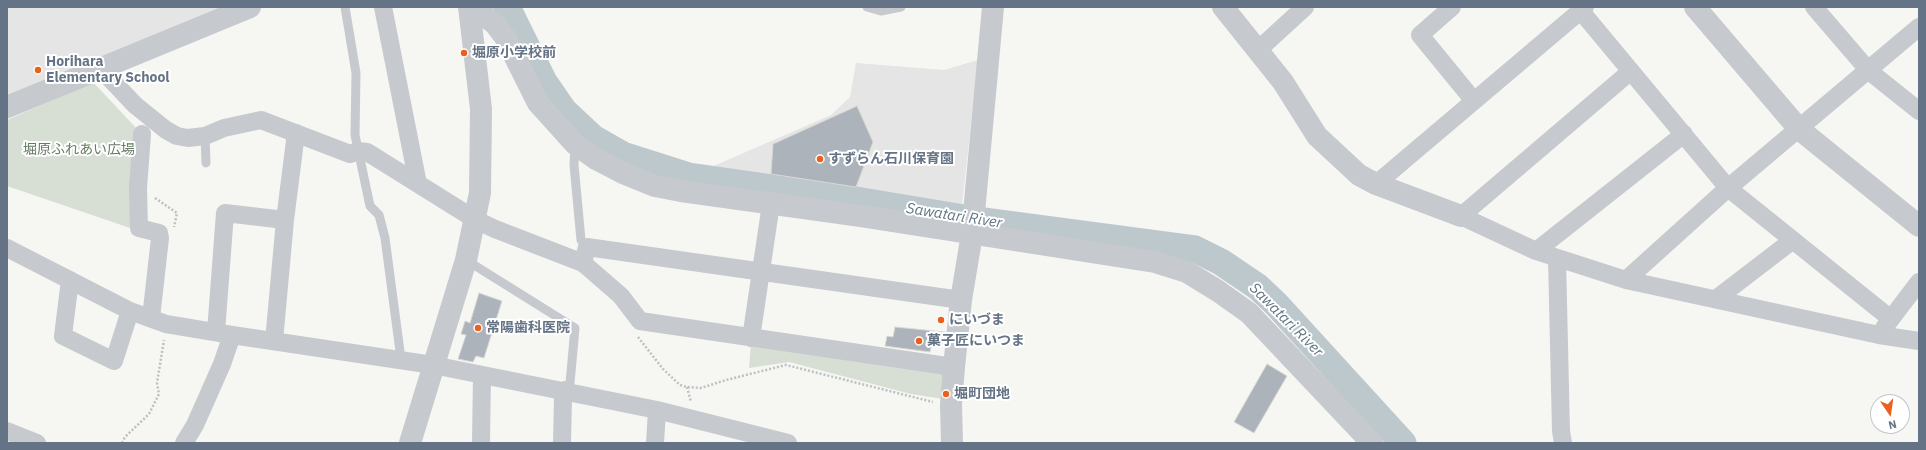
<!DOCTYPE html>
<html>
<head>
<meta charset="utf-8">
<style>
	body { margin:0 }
	#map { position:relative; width:1926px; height:450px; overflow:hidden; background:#f6f6f3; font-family:"IBM Plex Sans",sans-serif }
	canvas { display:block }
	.frame { position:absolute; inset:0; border:8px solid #647385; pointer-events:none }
	.north { position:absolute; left:1870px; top:394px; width:40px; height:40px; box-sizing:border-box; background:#fff; border:1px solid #c1c7ce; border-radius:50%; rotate:167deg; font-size:11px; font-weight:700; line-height:16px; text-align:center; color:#647385 }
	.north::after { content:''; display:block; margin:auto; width:14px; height:18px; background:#ea611f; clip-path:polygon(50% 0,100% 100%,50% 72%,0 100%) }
</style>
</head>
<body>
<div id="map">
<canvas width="1926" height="450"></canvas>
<div class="frame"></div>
<div class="north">N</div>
</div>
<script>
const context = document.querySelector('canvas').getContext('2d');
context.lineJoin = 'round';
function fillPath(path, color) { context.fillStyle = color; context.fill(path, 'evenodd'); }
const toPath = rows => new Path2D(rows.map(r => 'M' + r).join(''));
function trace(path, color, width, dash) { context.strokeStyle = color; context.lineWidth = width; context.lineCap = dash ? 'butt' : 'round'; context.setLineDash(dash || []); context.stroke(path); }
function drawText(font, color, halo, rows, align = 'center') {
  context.font = font + ' "IBM Plex Sans","Noto Sans JP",sans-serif'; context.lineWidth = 4; context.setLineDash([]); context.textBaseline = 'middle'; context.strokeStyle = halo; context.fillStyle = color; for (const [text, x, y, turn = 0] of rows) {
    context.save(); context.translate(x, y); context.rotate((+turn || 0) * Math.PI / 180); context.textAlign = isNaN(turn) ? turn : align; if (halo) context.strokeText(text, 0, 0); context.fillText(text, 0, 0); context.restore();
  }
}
fillPath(toPath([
	[7,7,223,7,7,96],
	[978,60,962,205,709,168,831,115,850,97,856,63,944,70]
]), '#e4e5e4');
fillPath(toPath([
	[93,82,137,129,133,229,7,186,7,120],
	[751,345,946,374,943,399,911,394,789,362,749,368]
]), '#d7ded4');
trace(toPath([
	[507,7,544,82,564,111,593,138,623,155,689,176,850,199,976,220,1195,249,1221,262,1258,287,1276,304,1403,443]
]), '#bdc8cd', 27);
const building = toPath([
	[857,106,873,142,856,187,771,174,773,144,857,106],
	[479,293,502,301,484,358,476,356,473,362,458,359,466,335,461,334,465,321,470,323,479,293],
	[895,327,945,332,944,345,932,343,930,352,885,346,887,336,893,337,895,327],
	[1267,364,1287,376,1254,433,1234,422,1267,364]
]);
fillPath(building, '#adb3ba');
trace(building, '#d8d8d5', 1);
trace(toPath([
	[155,198,177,213,174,227],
	[638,337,663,369,680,385,687,387,701,388,726,380,786,365,933,402],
	[687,387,691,402],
	[122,443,125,437,149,414,159,394,157,383,164,340]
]), '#bdc0c2', 2.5, [2, 2]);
trace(toPath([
	[345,7,356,73,355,135,370,206,379,215,385,238,401,359],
	[867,7,881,11,901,7],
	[205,136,206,163],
	[575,145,574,165,581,240,587,247],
	[466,260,575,328,570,383,565,390]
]), '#c6c9cd', 9);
trace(toPath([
	[383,7,418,184],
	[1452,7,1420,35,1474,101],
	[1814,7,1869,71,1919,111],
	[1580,10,1728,188,1891,319],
	[1258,50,1305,7],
	[100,68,135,105,166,130,177,136,188,138,205,136,224,128,261,120,350,154,358,151,367,152,476,220,495,229,583,263,621,296,640,321,954,367],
	[1631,71,1461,216,1536,251,1626,280,1879,335,1919,341],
	[142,134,138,188,139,228,159,233,160,238,151,318],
	[1376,184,1585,7],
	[7,248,130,311,166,324,232,335,433,365,657,410,788,443],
	[1536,251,1684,134],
	[1557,258,1561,431,1563,443],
	[583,263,587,247,961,300],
	[70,280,63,336,114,361,130,311],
	[1626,280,1728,188,1919,27],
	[1716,299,1793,240],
	[1884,328,1919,282],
	[216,332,225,213,285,220],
	[751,338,771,204],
	[274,341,285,220,296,133],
	[7,431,37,443],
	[184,443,195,425,222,364,232,335],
	[481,443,482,375],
	[562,443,563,396,565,390],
	[655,443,657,410]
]), '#c6c9cd', 18);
trace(toPath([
	[474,7,495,24,505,37,538,103,575,144,596,159,623,173,655,186,681,191,861,216,1155,262,1187,272,1218,291,1249,313,1372,443],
	[1223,7,1283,82,1317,136,1359,175,1376,184,1461,216],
	[1695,7,1799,129,1919,226],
	[7,107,250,7],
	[410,443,466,260,480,193,481,109,469,7],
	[952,443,951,405,954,367,961,300,972,234,993,7]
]), '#c6c9cd', 22);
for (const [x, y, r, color] of [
	[464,53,4,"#ea611f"],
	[38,70,4,"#ea611f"],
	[820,159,4,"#ea611f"],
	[941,320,4,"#ea611f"],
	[478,328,4,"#ea611f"],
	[919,341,4,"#ea611f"],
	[946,394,4,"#ea611f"]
]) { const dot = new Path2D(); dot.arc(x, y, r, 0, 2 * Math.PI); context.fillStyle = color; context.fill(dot); trace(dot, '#fff', 1.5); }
drawText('bold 14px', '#647385', '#fff', [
	["堀原小学校前",472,53],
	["Horihara",46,62],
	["Elementary School",46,78],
	["すずらん石川保育園",828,159],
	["にいづま",949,320],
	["常陽歯科医院",486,328],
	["菓子匠にいつま",927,341],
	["堀町団地",954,394]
], 'left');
drawText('14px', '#667c63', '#fff', [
	["堀原ふれあい広場",79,150]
]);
drawText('italic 15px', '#5f7582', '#fff', [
	["Sawatari River",954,216,9],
	["Sawatari River",1286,320,45]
]);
</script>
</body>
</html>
